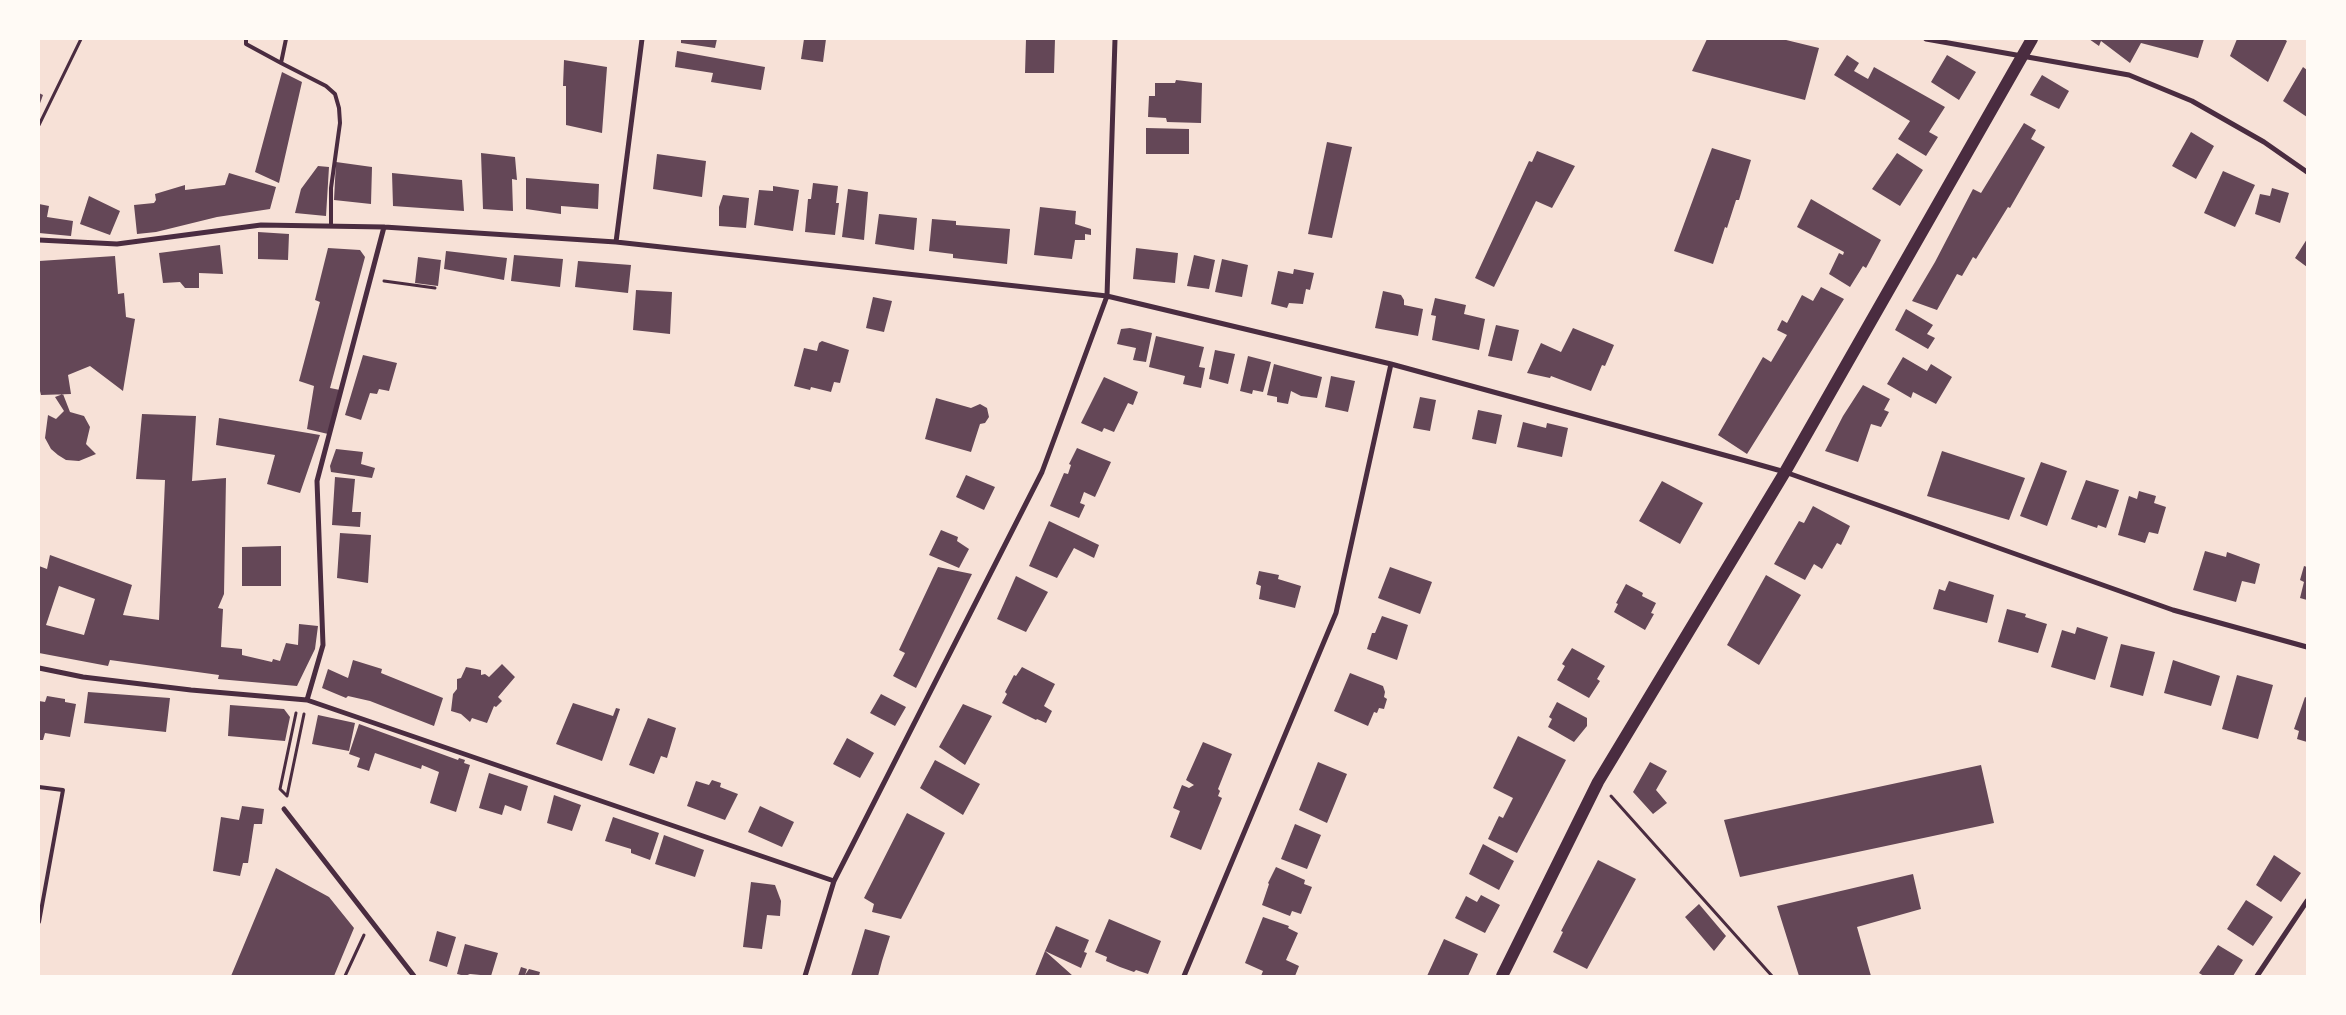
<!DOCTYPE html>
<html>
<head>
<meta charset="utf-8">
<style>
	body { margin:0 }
	#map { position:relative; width:2346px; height:1015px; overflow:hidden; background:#f7e1d7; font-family:"Source Sans 3",sans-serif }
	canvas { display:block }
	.frame { position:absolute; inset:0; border:40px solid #fffaf5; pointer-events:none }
</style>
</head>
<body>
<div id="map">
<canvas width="2346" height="1015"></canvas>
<div class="frame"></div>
</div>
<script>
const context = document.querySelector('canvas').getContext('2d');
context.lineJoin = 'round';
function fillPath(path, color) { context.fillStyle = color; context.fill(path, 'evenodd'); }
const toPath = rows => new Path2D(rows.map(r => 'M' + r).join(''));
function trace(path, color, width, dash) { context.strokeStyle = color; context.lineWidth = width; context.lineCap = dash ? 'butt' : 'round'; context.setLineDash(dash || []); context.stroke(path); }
fillPath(toPath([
	[681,39,717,39,715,48,681,43],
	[804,39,826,39,823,62,801,59],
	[1026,39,1055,39,1054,73,1025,73],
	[1707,39,1782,39,1819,48,1805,100,1692,71],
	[2089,39,2204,39,2198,58,2141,43,2130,63,2101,41,2099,46],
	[2237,39,2284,39,2287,41,2268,82,2230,56],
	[677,51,765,67,761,90,711,82,713,73,675,67],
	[1847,55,1859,63,1854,71,1868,79,1874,67,1945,107,1929,132,1938,137,1926,156,1898,139,1910,121,1834,75],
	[1947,55,1976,72,1959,100,1931,82],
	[564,60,607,67,602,133,566,125,566,86,563,86],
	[2303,67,2307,70,2307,117,2283,101],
	[282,72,302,82,279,183,255,172],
	[2042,75,2069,91,2059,109,2030,95],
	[1176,80,1202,83,1201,123,1167,122,1166,118,1148,117,1149,96,1155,96,1155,83,1175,83],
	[39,93,43,95,39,106],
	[2024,123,2036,130,2031,139,2045,147,2010,208,2008,207,1976,259,1973,257,1962,276,1957,274,1937,310,1912,301,1935,262,1973,189,1981,193],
	[1146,128,1189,129,1189,154,1146,154],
	[2191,132,2214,146,2196,179,2172,166],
	[1327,142,1352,147,1332,238,1308,234],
	[1712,148,1751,160,1739,200,1736,200,1727,228,1725,227,1713,264,1674,251],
	[1537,151,1575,166,1552,208,1536,201,1494,287,1475,278,1529,161,1532,162],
	[481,153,515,157,517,180,512,179,513,211,483,209],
	[1897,153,1923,170,1900,206,1872,189],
	[657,154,706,161,702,197,653,189],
	[336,162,372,167,371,204,334,200],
	[318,166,329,167,326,216,295,213,301,189],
	[2223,171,2255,185,2235,227,2204,213],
	[229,173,276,187,270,209,217,217,156,232,137,234,134,205,154,203,156,200,155,194,185,185,185,190,225,185],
	[392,173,462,180,464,211,393,206],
	[526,178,599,184,598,209,561,206,561,214,526,209],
	[813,183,838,186,836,203,839,203,835,235,805,232,808,199,811,199],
	[773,186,799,190,793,231,754,225,759,190,773,191],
	[2272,188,2289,193,2280,223,2255,214,2260,194,2270,196],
	[848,189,868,192,864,240,842,237],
	[723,195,749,198,746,228,719,226,719,207],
	[89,196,120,211,110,235,80,224],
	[1811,199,1881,240,1866,268,1863,266,1850,287,1829,274,1839,253,1843,255,1844,252,1797,227],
	[39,204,49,206,47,217,73,221,71,236,39,233],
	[1040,207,1076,211,1075,224,1091,229,1091,235,1085,234,1085,240,1075,240,1072,259,1034,255],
	[879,214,917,218,914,250,875,244],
	[932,219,956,221,956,225,1010,229,1007,264,953,258,953,254,929,251],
	[258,232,289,234,288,260,258,259],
	[2307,239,2307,267,2295,258],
	[220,245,223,274,199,273,199,288,185,288,180,282,163,283,159,253],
	[328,248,360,250,365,257,330,388,340,390,328,434,307,429,314,386,299,381,320,302,315,300],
	[1136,248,1178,253,1175,283,1133,279],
	[446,251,507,258,504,280,444,269],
	[514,255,563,259,560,287,511,281],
	[1194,255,1215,260,1209,289,1187,286],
	[115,256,118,294,124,293,126,317,135,319,123,391,90,366,68,375,71,394,41,395,39,387,39,261],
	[418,257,441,260,438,286,415,283],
	[1222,259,1248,265,1242,297,1215,292],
	[578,261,631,265,628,293,575,287],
	[1294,269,1314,273,1310,290,1306,289,1303,304,1289,303,1287,308,1271,304,1278,271,1293,274],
	[1821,287,1844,299,1747,454,1718,435,1763,357,1771,362,1787,335,1777,330,1782,320,1787,323,1802,295,1813,301],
	[636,290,672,292,670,334,633,330],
	[1383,291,1401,295,1404,300,1404,305,1423,309,1418,336,1375,328],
	[873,297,892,301,884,332,866,328],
	[1435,298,1466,305,1464,314,1485,319,1479,350,1432,340,1436,316,1431,315],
	[1906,309,1933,325,1927,334,1935,338,1928,349,1895,330],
	[1496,325,1519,330,1512,361,1488,356],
	[1130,328,1152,333,1146,362,1133,360,1136,348,1117,344,1121,329],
	[1573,328,1614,345,1605,366,1602,365,1591,391,1551,376,1550,378,1527,373,1541,343,1561,352],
	[1156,336,1204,347,1199,367,1205,368,1201,388,1183,384,1185,376,1149,367],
	[822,341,849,350,840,383,834,382,831,392,811,387,810,390,794,386,804,348,817,351,819,343],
	[1215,350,1235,354,1228,384,1209,379],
	[363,355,397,363,389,391,379,389,377,394,370,393,361,420,345,415],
	[1248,356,1271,362,1263,392,1253,390,1252,394,1240,391],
	[1903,357,1927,371,1931,364,1952,377,1936,404,1913,392,1911,398,1887,384],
	[1274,364,1322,377,1317,398,1301,396,1291,391,1288,404,1277,402,1277,397,1267,395],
	[1331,376,1355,381,1348,412,1325,407],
	[1104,377,1138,392,1133,405,1128,403,1114,432,1104,428,1102,432,1081,423],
	[1863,385,1890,399,1884,410,1889,412,1881,427,1871,424,1858,462,1825,451,1843,416],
	[63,394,70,412,84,416,90,427,86,444,96,454,79,461,66,460,58,455,51,449,45,438,48,415,56,419,64,411,55,397],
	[1420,397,1436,400,1430,431,1413,428],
	[936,398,971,408,980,404,987,408,989,417,985,423,980,424,971,452,925,439],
	[1478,410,1502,415,1496,444,1472,439],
	[142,414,196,416,192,481,226,478,224,594,218,608,223,609,221,647,242,649,242,655,272,662,273,659,280,661,286,643,298,645,299,624,318,626,315,649,297,686,218,679,219,675,110,660,108,666,39,653,39,566,47,569,50,555,132,585,123,615,159,620,165,480,136,479],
	[59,586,95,599,84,635,46,625],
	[219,418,320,435,300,493,267,484,275,455,216,445],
	[1523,422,1546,428,1547,423,1568,428,1562,457,1517,447],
	[1077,448,1111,462,1095,497,1084,492,1080,503,1085,505,1079,518,1050,506,1064,473,1068,474,1071,465,1069,464],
	[336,449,363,452,361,464,375,468,372,478,331,472,330,466],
	[1942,451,2025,478,2009,520,1927,496],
	[2041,462,2067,471,2047,526,2020,516],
	[966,475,995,487,984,510,956,497],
	[335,477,355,479,352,512,361,512,360,527,332,525],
	[2086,480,2119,490,2106,528,2098,525,2097,528,2071,519],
	[1662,481,1703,503,1680,544,1639,521],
	[2139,491,2156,496,2154,503,2166,507,2158,534,2149,532,2145,543,2118,535,2129,496,2137,499],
	[1813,506,1850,526,1841,545,1837,543,1822,569,1814,564,1805,580,1774,564,1799,521,1804,523],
	[1049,521,1099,545,1094,558,1074,548,1057,578,1029,566],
	[941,530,958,537,957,541,969,549,959,568,929,555],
	[340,533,371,535,368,583,337,578],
	[281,546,281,586,242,586,242,547],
	[2205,551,2226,557,2227,552,2260,564,2255,584,2242,581,2236,602,2193,590],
	[2304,566,2307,567,2307,600,2300,598,2304,582,2300,580],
	[938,567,972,574,916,688,893,676,905,653,899,650],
	[1390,567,1432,582,1420,614,1378,598],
	[1259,571,1279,575,1278,579,1301,586,1295,608,1259,599,1261,586,1256,584],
	[1766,575,1801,595,1759,665,1727,645],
	[1016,576,1048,592,1026,632,997,619],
	[1949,581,1994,595,1987,623,1933,609,1939,589,1945,591],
	[1626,584,1643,593,1642,596,1656,603,1651,613,1654,614,1645,630,1614,612,1618,604,1616,603],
	[2007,609,2026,614,2025,617,2047,624,2038,653,1998,642],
	[1382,616,1408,625,1397,660,1367,649,1372,633,1375,633],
	[2077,627,2108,637,2095,680,2051,667,2062,630,2075,634],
	[2121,644,2155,652,2143,696,2110,687],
	[1572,648,1605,666,1597,679,1600,681,1589,698,1557,680,1565,666,1562,664],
	[353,660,382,669,381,673,443,698,434,726,370,701,348,696,346,698,322,688,328,669,348,678],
	[2173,660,2220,676,2211,706,2164,693],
	[502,664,515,677,498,697,502,701,496,707,494,706,487,723,472,718,470,722,461,714,451,711,453,694,457,689,457,679,461,678,466,667,481,670,481,675,485,674,489,677],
	[1022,667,1055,684,1044,706,1052,711,1046,723,1037,719,1036,720,1002,703,1007,694,1005,692,1014,675,1016,676],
	[1350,673,1383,686,1385,692,1384,697,1387,699,1384,709,1379,708,1377,713,1374,712,1368,726,1334,711],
	[2237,675,2273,685,2258,739,2222,729],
	[88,692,170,698,166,732,84,723],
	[881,694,906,707,895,726,870,713],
	[47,696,65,699,65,702,76,704,70,737,45,733,43,740,39,740,39,701,45,702],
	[2305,697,2307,698,2307,742,2297,739,2299,731,2294,729],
	[1557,702,1587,718,1587,726,1574,742,1548,727,1552,719,1549,717],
	[573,703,613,716,616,708,620,709,602,761,556,744],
	[963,704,992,716,965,765,939,747],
	[230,705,284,709,290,717,285,741,228,736],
	[318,715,355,723,349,751,312,744],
	[648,718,676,728,667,758,661,756,654,774,629,765],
	[359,724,458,760,459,758,465,760,464,763,470,765,456,812,430,803,439,772,422,765,421,769,375,753,369,771,357,767,360,758,349,754],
	[1518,736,1566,760,1517,853,1488,839,1499,816,1503,818,1513,798,1493,788],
	[847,738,874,753,860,778,833,764],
	[1203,742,1232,754,1218,789,1220,791,1218,796,1222,798,1201,850,1170,837,1180,811,1173,808,1182,785,1189,788,1194,785,1186,780],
	[935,760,980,784,963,815,920,788],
	[1318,762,1347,774,1327,823,1299,810],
	[1650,762,1667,771,1656,790,1667,803,1653,814,1633,792],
	[1981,765,1994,823,1740,877,1724,820],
	[489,773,528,786,521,811,505,805,502,815,479,808],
	[712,780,721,783,720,787,738,794,725,820,687,806,696,781,709,785],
	[554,795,581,805,572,831,547,823],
	[242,806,264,809,262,824,254,824,248,863,243,863,240,876,213,871,221,817,239,820],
	[760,806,794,822,782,847,748,832],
	[907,813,945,833,901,919,872,912,874,904,864,898],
	[613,817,659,833,650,860,631,853,631,849,605,841],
	[1295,824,1321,835,1307,869,1281,859],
	[664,835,704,850,695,877,655,864],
	[1483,844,1514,861,1499,890,1469,874],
	[2274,855,2301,873,2281,902,2256,885],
	[1598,860,1636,879,1587,969,1553,952,1563,932,1561,931],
	[1276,867,1305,880,1304,884,1312,887,1301,914,1292,911,1290,916,1262,905,1269,884,1268,883],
	[276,868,329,897,354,928,334,976,231,976],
	[1913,874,1921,909,1857,927,1871,976,1799,976,1777,906],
	[751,882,775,885,781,901,780,916,767,915,762,949,743,947],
	[1481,895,1500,905,1485,933,1455,918,1466,896,1477,902],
	[2246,900,2273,917,2253,946,2227,929],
	[1699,904,1726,936,1714,951,1685,917],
	[1263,917,1289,926,1288,928,1298,933,1286,960,1299,966,1295,976,1261,976,1263,971,1245,963],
	[1109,919,1161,941,1148,974,1136,970,1134,972,1120,967,1106,961,1107,957,1095,952],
	[1056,926,1089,940,1084,952,1087,953,1081,968,1045,951],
	[865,929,890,936,882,961,878,976,851,976],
	[437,931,456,937,447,967,429,961],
	[1444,939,1478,954,1468,976,1427,976],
	[465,944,498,953,491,976,470,974,465,976,457,974],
	[2218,945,2243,960,2233,976,2204,976,2199,973],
	[1045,951,1073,976,1035,976],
	[521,967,527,969,525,975,529,969,540,972,539,976,518,976]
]), '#644757');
trace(toPath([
	[39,125,81,39],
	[384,281,435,288],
	[286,795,280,789,296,713],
	[287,796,304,714],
	[1611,796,1772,976],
	[345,976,364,935]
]), '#4a2c40', 3);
trace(toPath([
	[246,39,246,44,281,63],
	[286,39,281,63,326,86,335,94,339,108,340,123,331,188,331,226],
	[39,787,63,790,39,922]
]), '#4a2c40', 4);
trace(toPath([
	[1926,39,2129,75,2192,101,2264,142,2307,172],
	[39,240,117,244,261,225,384,227,616,242,1107,296,1391,364,1746,461,1785,472,2173,610,2307,647],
	[616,242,642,39],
	[39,668,83,677,191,690,307,700,834,881],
	[307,700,323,645,317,481,384,227],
	[284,809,414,976],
	[805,976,834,881,1042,472,1107,296,1115,39],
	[1184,976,1336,613,1391,364],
	[2257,976,2307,901]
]), '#4a2c40', 5);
trace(toPath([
	[1502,976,1598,782,1785,472,2032,39]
]), '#4a2c40', 12);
</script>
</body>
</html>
